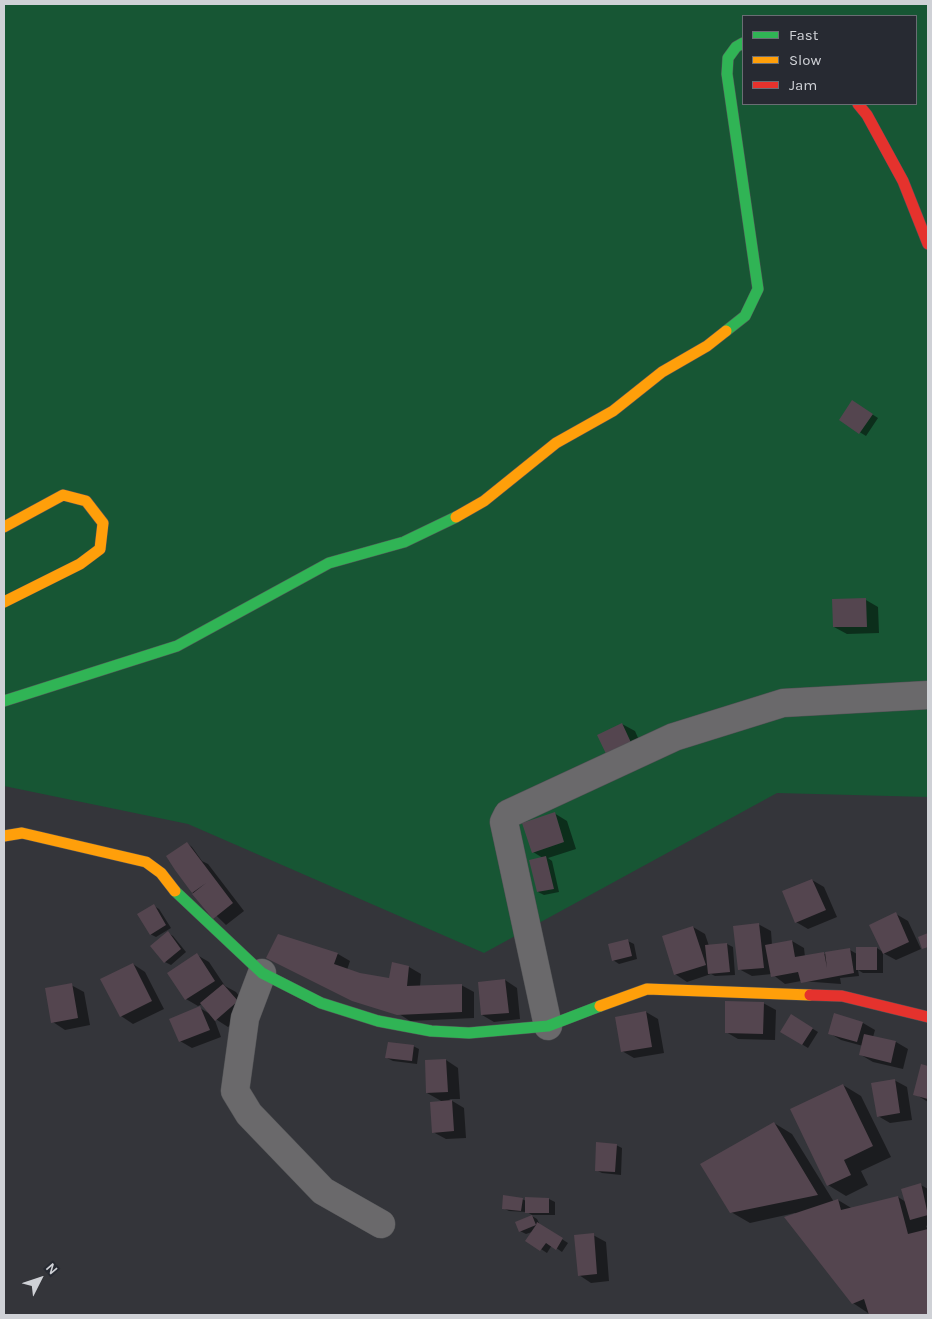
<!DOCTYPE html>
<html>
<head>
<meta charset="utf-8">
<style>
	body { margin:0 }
	#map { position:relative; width:932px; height:1319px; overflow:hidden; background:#34353a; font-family:Karla,sans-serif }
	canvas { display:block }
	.frame { position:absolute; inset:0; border:5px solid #cfd1d6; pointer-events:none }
	.legend { position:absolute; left:742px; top:15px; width:175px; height:90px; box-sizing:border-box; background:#272a32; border:1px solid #6a6d74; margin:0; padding:6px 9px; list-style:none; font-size:15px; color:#cfd1d6 }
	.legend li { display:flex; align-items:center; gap:10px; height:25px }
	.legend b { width:25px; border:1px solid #6a6d74 }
	.north { position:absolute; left:15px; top:1254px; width:50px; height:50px; -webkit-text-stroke:4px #272a32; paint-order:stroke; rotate:49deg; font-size:14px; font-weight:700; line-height:20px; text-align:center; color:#cfd1d6 }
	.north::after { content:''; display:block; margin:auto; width:18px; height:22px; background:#cfd1d6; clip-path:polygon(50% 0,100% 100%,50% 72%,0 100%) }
</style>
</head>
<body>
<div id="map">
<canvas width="932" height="1319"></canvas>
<div class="frame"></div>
<ul class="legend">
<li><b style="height:6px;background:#30b455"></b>Fast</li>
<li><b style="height:6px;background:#ff9f0a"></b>Slow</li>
<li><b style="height:6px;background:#e5322d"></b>Jam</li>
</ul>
<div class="north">N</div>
</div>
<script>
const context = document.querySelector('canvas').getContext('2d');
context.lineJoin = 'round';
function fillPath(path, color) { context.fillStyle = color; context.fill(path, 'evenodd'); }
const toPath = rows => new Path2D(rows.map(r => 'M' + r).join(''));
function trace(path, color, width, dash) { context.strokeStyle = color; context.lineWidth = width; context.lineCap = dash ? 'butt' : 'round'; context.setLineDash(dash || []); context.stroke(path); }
fillPath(toPath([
	[4,4,928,4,928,797,777,793,484,953,188,824,4,786],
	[743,16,916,16,916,104,743,104]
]), '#175634');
fillPath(toPath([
	[858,405,878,418,866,436,840,420],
	[866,600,878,607,879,633,847,634,834,627],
	[622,724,635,731,646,756,622,767],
	[554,813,567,821,576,849,548,858,552,861,559,892,544,895,538,892,543,858,533,852],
	[187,843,192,847,202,861,208,864,244,911,226,925,192,892],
	[812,880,824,887,837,917,808,929,796,922],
	[154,906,159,909,171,928,156,937,150,934],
	[896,914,908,921,921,949,896,960,883,953,883,973,863,973,858,970,859,976,840,978,841,984,801,981,785,984,772,974,752,976,739,969,758,924,771,931,772,945,792,941,804,948,805,957,850,950,857,954,857,948,877,948,883,952],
	[693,927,705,934,709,946,727,944,733,947,735,975,715,976,711,974,687,982,675,974],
	[168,933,173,936,186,952,171,965,165,962],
	[279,936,338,954,350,961,347,970,360,974,390,979,393,963,409,967,421,974,420,987,461,985,474,992,474,1018,410,1021],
	[628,941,634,944,637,959,619,964,613,960],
	[197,955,209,962,225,986,236,992,249,1009,228,1027,214,1018,221,1037,192,1048,180,1041,200,1008,210,1014,202,1004,198,1006,186,999],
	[133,964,145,972,164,1009,133,1024,121,1016],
	[505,980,517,988,520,1019,494,1022,482,1015],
	[71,985,84,992,90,1025,65,1030,53,1022],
	[763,1003,776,1010,775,1040,738,1039,726,1032],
	[646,1012,658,1019,664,1053,634,1058,622,1051],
	[792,1016,818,1032,808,1048,782,1032],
	[863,1023,875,1030,873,1037,896,1042,908,1049,903,1069,873,1062,861,1055,863,1046,841,1040,829,1033],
	[413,1046,419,1049,417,1064,393,1061,387,1058],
	[446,1060,458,1068,460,1099,449,1099,464,1108,466,1138,446,1139,433,1132,443,1102,427,1093],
	[922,1065,928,1067,928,1102,915,1094],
	[894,1080,907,1087,912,1120,890,1123,878,1116],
	[843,1085,861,1096,891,1157,861,1171,868,1185,846,1196,828,1185],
	[774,1123,792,1134,834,1202,838,1200,853,1209,898,1197,906,1202,921,1185,928,1189,928,1225,926,1226,928,1230,928,1315,871,1315,853,1303,795,1213,750,1223,731,1212],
	[616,1145,622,1148,621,1175,602,1173,596,1170],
	[522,1199,526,1201,549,1199,555,1202,555,1215,532,1215,527,1212,509,1211,503,1208],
	[532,1216,537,1219,540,1225,568,1243,562,1252,552,1245,547,1253,527,1240,532,1232,526,1234,520,1231],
	[593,1235,606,1242,609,1281,591,1283,579,1275]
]), '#0007');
fillPath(toPath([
	[852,400,873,414,859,434,839,420],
	[866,598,867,627,833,627,832,599],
	[622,723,634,749,609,760,597,735],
	[555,812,564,842,532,853,522,823],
	[187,842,233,903,213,919,192,894,206,883,192,893,175,870,180,867,175,870,166,856],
	[546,856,554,889,537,892,529,860],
	[812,879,826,910,795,923,782,891],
	[154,904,166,925,150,935,137,914],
	[896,912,909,942,883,954,869,925],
	[759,923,764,968,738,970,733,926],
	[693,926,706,965,674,975,662,936],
	[168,931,181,949,164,963,150,946],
	[928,933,928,947,922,949,918,937],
	[278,934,338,953,334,964,360,973,389,978,392,962,409,966,407,986,462,984,462,1012,397,1015,352,1001,266,958],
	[628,939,632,956,612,961,608,944],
	[792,940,795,957,824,952,827,968,825,952,850,948,854,973,801,983,798,972,771,977,765,945],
	[727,943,730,972,708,974,705,945],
	[856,947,877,947,877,970,856,970],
	[197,953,215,981,185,1000,167,973],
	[133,963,152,1001,120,1017,100,979],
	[505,979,509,1013,481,1015,478,982],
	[72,983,78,1018,51,1023,45,988],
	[223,984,238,1001,215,1021,200,1003],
	[725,1001,764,1002,763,1034,725,1033],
	[200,1006,210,1030,179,1042,169,1019],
	[646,1011,652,1047,621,1052,615,1017],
	[834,1013,863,1022,857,1042,828,1034],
	[791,1014,813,1028,802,1045,780,1032],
	[864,1034,896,1041,891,1063,859,1055],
	[388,1042,414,1045,412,1061,385,1058],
	[446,1059,448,1092,426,1093,425,1060],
	[921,1064,928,1066,928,1099,913,1095],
	[895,1079,900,1113,877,1117,871,1083],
	[843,1084,873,1146,844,1160,851,1175,827,1186,790,1109],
	[452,1100,454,1131,432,1133,430,1102],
	[774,1122,818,1195,730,1213,700,1164],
	[596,1142,617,1144,615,1172,595,1171],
	[921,1183,928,1215,910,1220,901,1189],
	[503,1195,523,1198,521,1211,502,1209],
	[898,1196,908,1234,928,1229,928,1315,869,1315,864,1299,852,1304,784,1217,838,1199,841,1210],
	[525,1197,549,1198,549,1213,525,1213],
	[532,1215,536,1225,537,1222,563,1238,556,1250,546,1243,540,1251,525,1241,536,1225,519,1232,515,1222],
	[594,1233,597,1274,578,1276,574,1235]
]), '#54454f');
const street = toPath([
	[262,973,245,1018,235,1091,249,1114,323,1191,381,1224],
	[548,1026,504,822,508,814,674,737,783,703,928,695]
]);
const fast = toPath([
	[726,331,745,316,758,289,727,74,728,58,736,47,743,43],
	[4,701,177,646,329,563,404,542,456,517],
	[175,891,262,973,321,1003,378,1021,431,1031,469,1033,548,1026,600,1006]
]);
const slow = toPath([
	[456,517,484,501,556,443,613,411,662,372,707,346,726,331],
	[4,527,63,495,86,501,103,523,100,549,80,564,4,602],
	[4,836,22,833,146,862,161,873,175,891],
	[600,1006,647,989,810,995]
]);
const jam = toPath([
	[858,104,867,115,903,181,928,244],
	[810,995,842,996,928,1017]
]);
trace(street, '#515255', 29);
trace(fast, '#515255', 12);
trace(slow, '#515255', 12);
trace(jam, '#515255', 12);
trace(street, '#6a696b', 28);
trace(fast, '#30b455', 11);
trace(slow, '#ff9f0a', 11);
trace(jam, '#e5322d', 11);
</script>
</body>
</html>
